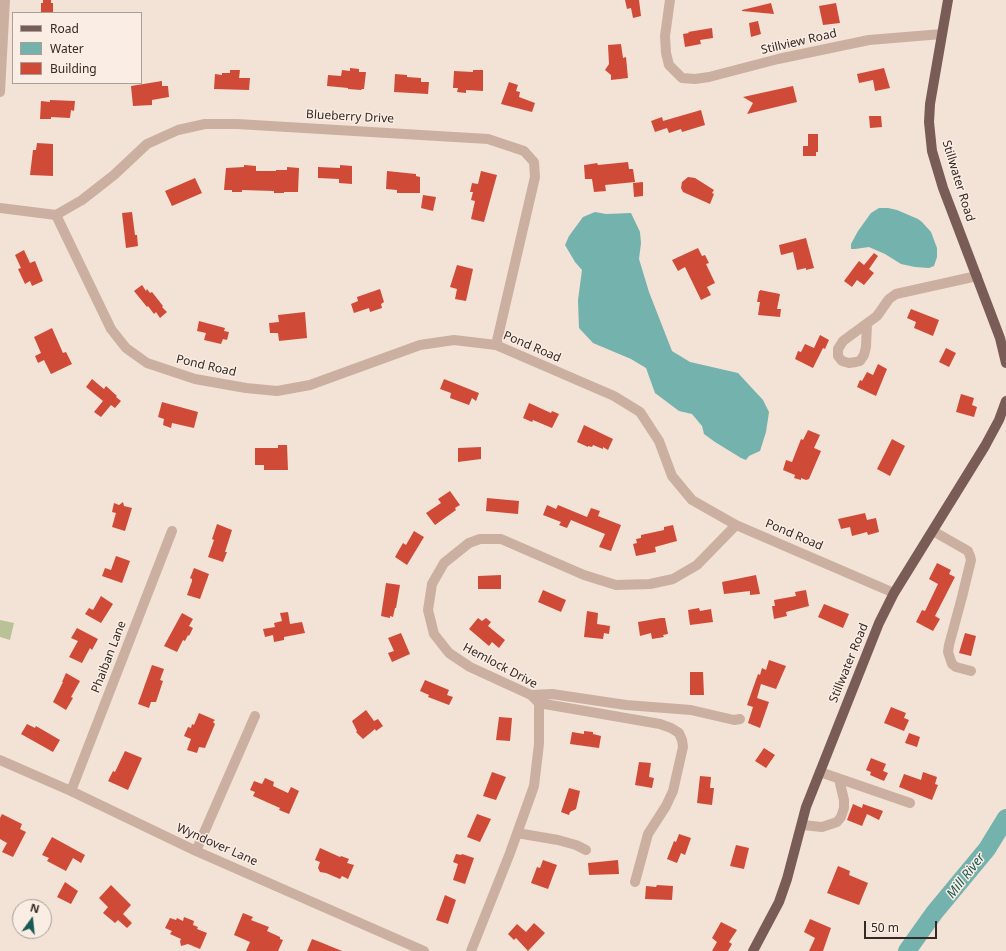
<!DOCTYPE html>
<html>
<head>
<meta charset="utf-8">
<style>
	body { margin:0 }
	#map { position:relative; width:1006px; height:951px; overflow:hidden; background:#f3e2d6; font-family:"Noto Sans",sans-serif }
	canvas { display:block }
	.legend { position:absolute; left:12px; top:12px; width:130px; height:72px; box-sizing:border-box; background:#faede3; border:1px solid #ab9e97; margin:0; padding:5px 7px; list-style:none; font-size:12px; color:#352825 }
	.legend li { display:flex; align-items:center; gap:8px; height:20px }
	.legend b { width:20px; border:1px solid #ab9e97 }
	.north { position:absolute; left:12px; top:899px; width:40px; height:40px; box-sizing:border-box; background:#faede3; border:1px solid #ab9e97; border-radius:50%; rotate:15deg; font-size:11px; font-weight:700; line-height:16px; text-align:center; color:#352825 }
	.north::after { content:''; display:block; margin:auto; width:14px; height:18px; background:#185956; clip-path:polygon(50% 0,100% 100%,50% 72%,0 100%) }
	.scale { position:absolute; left:864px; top:921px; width:73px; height:18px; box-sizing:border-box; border:2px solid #352825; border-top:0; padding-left:5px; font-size:12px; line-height:14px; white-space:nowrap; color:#352825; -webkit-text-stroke:3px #faede3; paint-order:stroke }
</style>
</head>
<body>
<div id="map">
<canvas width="1006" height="951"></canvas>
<ul class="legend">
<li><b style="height:5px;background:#795c55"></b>Road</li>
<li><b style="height:11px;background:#73b2ad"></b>Water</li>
<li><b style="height:11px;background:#cf4b38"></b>Building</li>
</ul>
<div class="north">N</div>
<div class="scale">50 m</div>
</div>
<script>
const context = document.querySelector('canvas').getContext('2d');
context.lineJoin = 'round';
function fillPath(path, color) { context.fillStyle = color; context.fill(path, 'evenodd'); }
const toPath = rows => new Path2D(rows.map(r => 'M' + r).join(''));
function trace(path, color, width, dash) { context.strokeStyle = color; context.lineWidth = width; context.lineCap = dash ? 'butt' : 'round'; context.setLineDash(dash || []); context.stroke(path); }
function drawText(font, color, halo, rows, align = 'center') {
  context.font = font + ' "Noto Sans",sans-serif'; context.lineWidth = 3; context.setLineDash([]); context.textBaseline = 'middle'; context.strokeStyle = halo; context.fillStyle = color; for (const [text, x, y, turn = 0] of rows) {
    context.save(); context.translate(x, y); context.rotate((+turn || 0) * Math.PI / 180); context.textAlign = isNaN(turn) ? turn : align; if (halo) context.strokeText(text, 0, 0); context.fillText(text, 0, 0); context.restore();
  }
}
fillPath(toPath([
	[0,620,14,623,10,640,0,637]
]), '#b9c296');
fillPath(toPath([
	[879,208,888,208,897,210,918,219,922,222,931,232,937,248,937,257,934,266,929,268,915,267,901,264,885,254,869,247,855,249,851,249,851,244,858,231,871,213],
	[595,212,606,214,631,213,640,232,641,243,639,259,649,292,672,351,690,362,738,373,763,400,769,412,766,432,760,451,749,456,746,460,741,458,715,442,704,434,702,426,692,414,679,411,655,393,646,368,631,359,593,343,579,328,578,300,582,270,575,262,565,245,569,236,583,217]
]), '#73b2ad');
trace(toPath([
	[907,951,934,913,987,849,1006,818]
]), '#73b2ad', 18);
fillPath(toPath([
	[43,0,51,0,51,3,53,3,53,13,41,13,41,3,43,3],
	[625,0,639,0,641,16,633,18,631,8,627,9],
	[771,3,774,14,742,11,742,10],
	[836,3,840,23,823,25,819,6],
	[758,21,761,34,751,37,749,23],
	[712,28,713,38,700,40,701,44,685,47,683,34,689,33,688,32],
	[621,44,623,58,626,57,628,78,611,80,611,75,605,70,609,64,608,45],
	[350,68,359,69,359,72,366,72,364,89,362,89,361,90,348,89,348,88,327,86,328,75,341,76,342,70,350,71],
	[884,68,890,88,875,91,873,80,859,83,857,74],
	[230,70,240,70,239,78,250,78,249,90,214,89,215,74,222,75,222,73,230,73],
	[473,70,483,70,483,91,466,90,466,93,457,92,458,88,453,88,454,71,473,72],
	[395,74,407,75,407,77,421,78,421,82,429,82,428,94,394,92],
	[162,81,162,86,168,86,169,97,152,100,152,105,133,106,131,86],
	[509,82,518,85,516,91,520,92,519,97,535,103,532,112,501,104],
	[793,86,797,102,747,114,753,103,743,97],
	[50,100,75,101,74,111,71,110,70,118,51,117,51,119,40,119,41,101,50,102],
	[701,110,705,125,682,132,681,129,669,133,667,128,655,132,651,121,662,117,663,121],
	[869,116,881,116,882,127,870,128],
	[808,134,818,134,818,152,816,152,816,156,803,156,803,146,808,146],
	[37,143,53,144,53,176,30,175,33,150,36,150],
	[628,162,629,169,633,169,635,182,605,185,606,191,594,192,592,179,585,179,584,165,585,165,597,163,598,165],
	[244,165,256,166,256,171,276,171,276,170,287,170,287,167,299,168,298,192,284,192,284,193,274,193,274,191,242,190,242,192,232,192,232,190,224,190,226,168,244,167],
	[340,165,352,166,352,184,339,183,339,179,318,178,318,167,340,168],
	[387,171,416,174,416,176,420,177,420,193,397,193,397,190,386,189],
	[481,171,497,175,484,222,471,219,475,201,471,200,473,192,470,192,472,183,478,184],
	[688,177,695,178,714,190,712,193,714,194,710,204,683,192,681,188,682,182],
	[195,178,202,193,172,206,165,191],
	[643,182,643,196,634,197,633,183],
	[423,195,436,197,433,211,421,208],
	[132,212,135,235,137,235,138,246,126,248,122,213],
	[806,238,814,268,806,270,806,268,797,270,793,252,781,255,779,245],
	[698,248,702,256,705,255,709,263,706,264,715,283,707,287,711,295,701,300,685,267,678,271,672,260],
	[24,250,30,263,35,261,43,281,32,286,30,281,25,284,18,269,21,268,15,255],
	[874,253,878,256,869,269,874,273,864,285,857,280,852,287,844,281,859,261,864,265],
	[457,265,473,269,466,301,455,299,457,289,450,287],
	[142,285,146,291,147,289,150,293,152,292,163,306,162,307,167,312,160,318,156,312,154,314,148,306,147,307,134,291],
	[380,289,384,302,381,304,382,308,370,312,369,308,354,313,351,304,358,301,357,297],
	[760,290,780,294,777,309,781,309,780,317,758,315,760,302,757,302,759,291,760,291],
	[911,309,939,320,933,336,914,328,916,322,907,318],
	[305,312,307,338,279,341,278,333,270,333,269,323,279,322,278,315],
	[199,321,225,328,224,331,229,332,227,340,223,339,221,344,204,340,206,333,197,331],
	[52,328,63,353,66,352,72,364,51,374,44,360,38,363,35,356,41,353,34,337],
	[820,335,829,340,825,349,823,348,813,368,795,359,798,351,801,352,805,344,814,348],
	[946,348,956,353,949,367,939,362],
	[878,364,887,369,876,396,857,387,860,380,862,381,867,372,873,375],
	[92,379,104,389,106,386,117,396,116,397,121,401,115,408,111,405,101,417,94,412,103,401,86,387],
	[444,379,479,393,476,401,472,398,469,405,450,398,451,393,440,389],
	[961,394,974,398,972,405,977,407,974,417,956,412],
	[162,402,198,412,194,428,172,423,171,428,163,425,164,419,158,417],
	[529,403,551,413,552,411,559,414,552,428,533,420,532,422,523,418],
	[584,425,613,439,608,450,603,447,603,449,593,445,592,447,588,446,588,447,577,442],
	[808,430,820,435,814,448,821,451,809,479,806,480,801,478,801,480,794,478,795,475,783,470,786,460,792,462,801,439,803,440],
	[892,439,905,446,890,476,877,469],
	[278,445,287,445,288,470,264,470,264,465,255,465,255,448,278,448],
	[481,447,481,459,458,462,458,448],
	[450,491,460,505,455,508,456,510,435,525,426,513,441,503,438,499],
	[487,498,519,501,518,514,486,511],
	[123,502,124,506,132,508,125,531,112,527,116,513,112,512,114,503,119,505],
	[547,505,556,509,558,505,587,517,591,508,600,511,598,516,621,525,611,551,599,547,605,534,571,520,567,528,559,525,561,522,543,515],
	[865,513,867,520,876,518,879,532,868,535,867,532,852,536,850,527,841,529,838,519],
	[217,524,232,530,225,552,227,552,223,562,208,557,214,540,212,539],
	[673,525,677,541,655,547,656,552,636,556,633,544,637,543,636,539,641,538,641,535,664,530,664,527],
	[414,531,424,537,407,565,395,557,403,543,406,545],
	[116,556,130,561,122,583,102,576,105,568,111,570],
	[937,563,951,570,949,574,955,577,935,616,940,619,933,631,916,622,922,610,925,611,938,584,929,579],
	[194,568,209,574,200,599,187,595,192,581,192,579,190,578],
	[501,575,501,589,478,589,478,576],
	[756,575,760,594,750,595,750,591,724,594,722,582],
	[386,583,400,585,396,608,395,608,393,617,390,616,390,618,381,616],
	[543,590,566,600,561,612,538,602],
	[806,590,809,606,786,612,787,616,774,619,772,606,775,606,774,600,796,596,795,592],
	[101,596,113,604,101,623,85,614,89,608,93,610],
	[824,604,849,614,843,628,818,617],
	[699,608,700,611,711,609,713,622,690,625,688,610],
	[587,611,598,613,597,624,610,626,609,634,604,633,603,639,584,637],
	[288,612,290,624,302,622,305,633,284,637,284,640,274,642,273,635,265,637,263,629,275,627,274,623,282,621,280,613],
	[182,613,193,619,189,626,193,628,189,636,188,635,185,641,183,640,177,652,164,646],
	[478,618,482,621,486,618,491,622,488,626,505,640,499,648,492,642,489,646,469,629],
	[661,618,665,618,668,634,663,635,664,637,652,639,651,633,640,636,638,622],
	[77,628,98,639,92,650,90,648,82,663,69,657,78,641,71,638],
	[401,633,410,654,392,662,388,653,394,651,388,638],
	[965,633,976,636,971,656,959,653],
	[769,660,786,666,776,689,761,684,757,698,769,702,760,728,748,723,753,707,747,705,758,674,760,675,762,668,766,670],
	[152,665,164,669,160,680,163,681,156,702,151,702,149,708,138,704],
	[690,672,703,672,704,695,690,695],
	[66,673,80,681,71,697,73,698,66,710,53,702,63,682,62,682],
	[425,680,449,690,447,695,453,697,449,705,428,697,429,695,420,691],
	[891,707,906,713,904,718,909,720,904,731,884,723],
	[366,710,374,721,378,719,383,726,376,731,375,729,363,739,356,732,357,731,352,721],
	[199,713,215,720,213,722,215,724,205,748,199,747,197,753,187,750,191,739,184,736,188,727,191,728,192,724,194,725],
	[499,717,512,718,510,741,496,740],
	[27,724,35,728,36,726,60,740,53,752,21,734],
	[584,731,593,732,593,734,601,736,599,748,570,744,572,732,584,734],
	[909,733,920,737,917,747,905,743],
	[764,748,775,755,766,768,755,761],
	[125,751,142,758,128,790,108,781,113,771,115,772],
	[871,758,886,764,883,771,888,773,884,781,870,775,871,772,866,770],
	[639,762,651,763,649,777,654,778,652,788,635,785],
	[492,772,506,777,496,800,483,796],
	[923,772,937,777,935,784,938,785,932,800,899,787,904,774,921,780],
	[700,776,711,777,710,788,714,788,712,805,697,803],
	[265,778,274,782,273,786,288,793,291,787,299,791,289,814,279,810,280,808,253,796,255,792,250,790,254,781,262,784],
	[569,788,580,791,576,809,570,812,569,815,561,812],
	[853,804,862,808,863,804,883,811,879,820,867,814,862,826,847,820],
	[2,814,22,824,20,829,26,832,13,857,2,852,7,843,0,839,0,818],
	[477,814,491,819,480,842,467,837],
	[679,834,691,838,685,855,681,853,677,863,667,859,674,841,676,842],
	[52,837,85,855,81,863,73,858,66,871,47,861,49,858,42,855],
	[736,845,749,848,744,869,730,866],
	[320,848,340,857,341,856,349,859,347,863,354,865,348,879,342,876,340,879,326,873,320,872,318,868,320,862,315,860],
	[456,854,461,855,462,854,474,858,465,884,453,880,458,864,453,862],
	[543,860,557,865,548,889,531,883,537,867,540,868],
	[618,860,619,874,589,875,588,863],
	[838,866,850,871,849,875,868,883,859,905,827,893],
	[65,882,78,891,71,904,57,897],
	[111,885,131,905,123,914,132,923,127,928,118,920,115,923,103,913,108,907,99,898],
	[657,885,673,886,672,900,645,899,646,886,656,887],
	[445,895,456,900,448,924,436,920],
	[243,913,253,917,251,920,269,927,267,931,280,937,280,939,283,940,278,951,246,951,250,942,234,935],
	[184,917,194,921,193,925,198,927,197,929,207,933,200,949,188,944,181,946,180,941,181,939,170,934,172,931,165,928,170,918,176,920,177,918,183,921],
	[810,919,831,928,823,951,809,951,815,938,804,932],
	[721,922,737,930,729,942,732,944,728,951,712,951,717,942,712,938],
	[534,923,545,933,528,951,516,938,514,940,508,934,517,924,526,932],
	[312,939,320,942,342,951,307,951]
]), '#cf4b38');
trace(toPath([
	[670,0,665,36,666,53,669,65,682,78,695,79,709,77,778,59,869,40,942,34],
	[0,92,5,0],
	[0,208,56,215,82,200,114,175,147,144,178,130,205,124,237,124,488,139,524,151,534,162,535,177,496,345],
	[56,215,111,329,126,348,147,363,195,379,246,388,277,391,310,385,420,345,454,340,496,345,614,396,640,412,659,441,672,476,692,500,736,525,894,593],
	[867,324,866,347,864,355,860,361,856,362,849,363,842,361,838,356,838,349,843,341,877,316,889,299,896,294,977,276],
	[933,531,968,551,970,556,971,560,962,597,949,645,948,652,952,664,956,667,971,671],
	[531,695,552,694,626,705,691,710,734,720,740,719],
	[539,703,660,724,671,728,679,733,682,740,683,747,673,791,666,806,648,834,635,882],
	[0,760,71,791,196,851,424,951],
	[820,772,910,803],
	[71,791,172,531],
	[802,825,822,827,837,822,841,817,844,808,844,800,839,779],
	[517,833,558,840,576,845,586,850],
	[196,851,255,716],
	[471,951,510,853,534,786,539,744,539,703,531,695,470,667,449,653,434,634,428,610,432,584,444,563,469,543,480,539,501,539,584,575,616,585,650,584,673,579,697,565,736,525]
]), '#cbb0a2', 10);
trace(toPath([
	[948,0,930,104,929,122,932,151,943,188,1000,338,1006,363],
	[753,951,779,902,787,879,806,807,879,623,894,593,985,446,999,420,1006,401]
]), '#795c55', 10);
drawText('12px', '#352825', '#faede3', [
	["Stillview Road",799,42,-13],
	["Blueberry Drive",350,117,3],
	["Stillwater Road",958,181,73],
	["Pond Road",532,347,23],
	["Pond Road",206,366,13],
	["Pond Road",794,535,23],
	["Phaiban Lane",109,657,-69],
	["Stillwater Road",849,663,-68],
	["Hemlock Drive",500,666,28],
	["Wyndover Lane",217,845,24]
]);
drawText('italic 13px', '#185956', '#faede3', [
	["Mill River",966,876,-52]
]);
</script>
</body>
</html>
